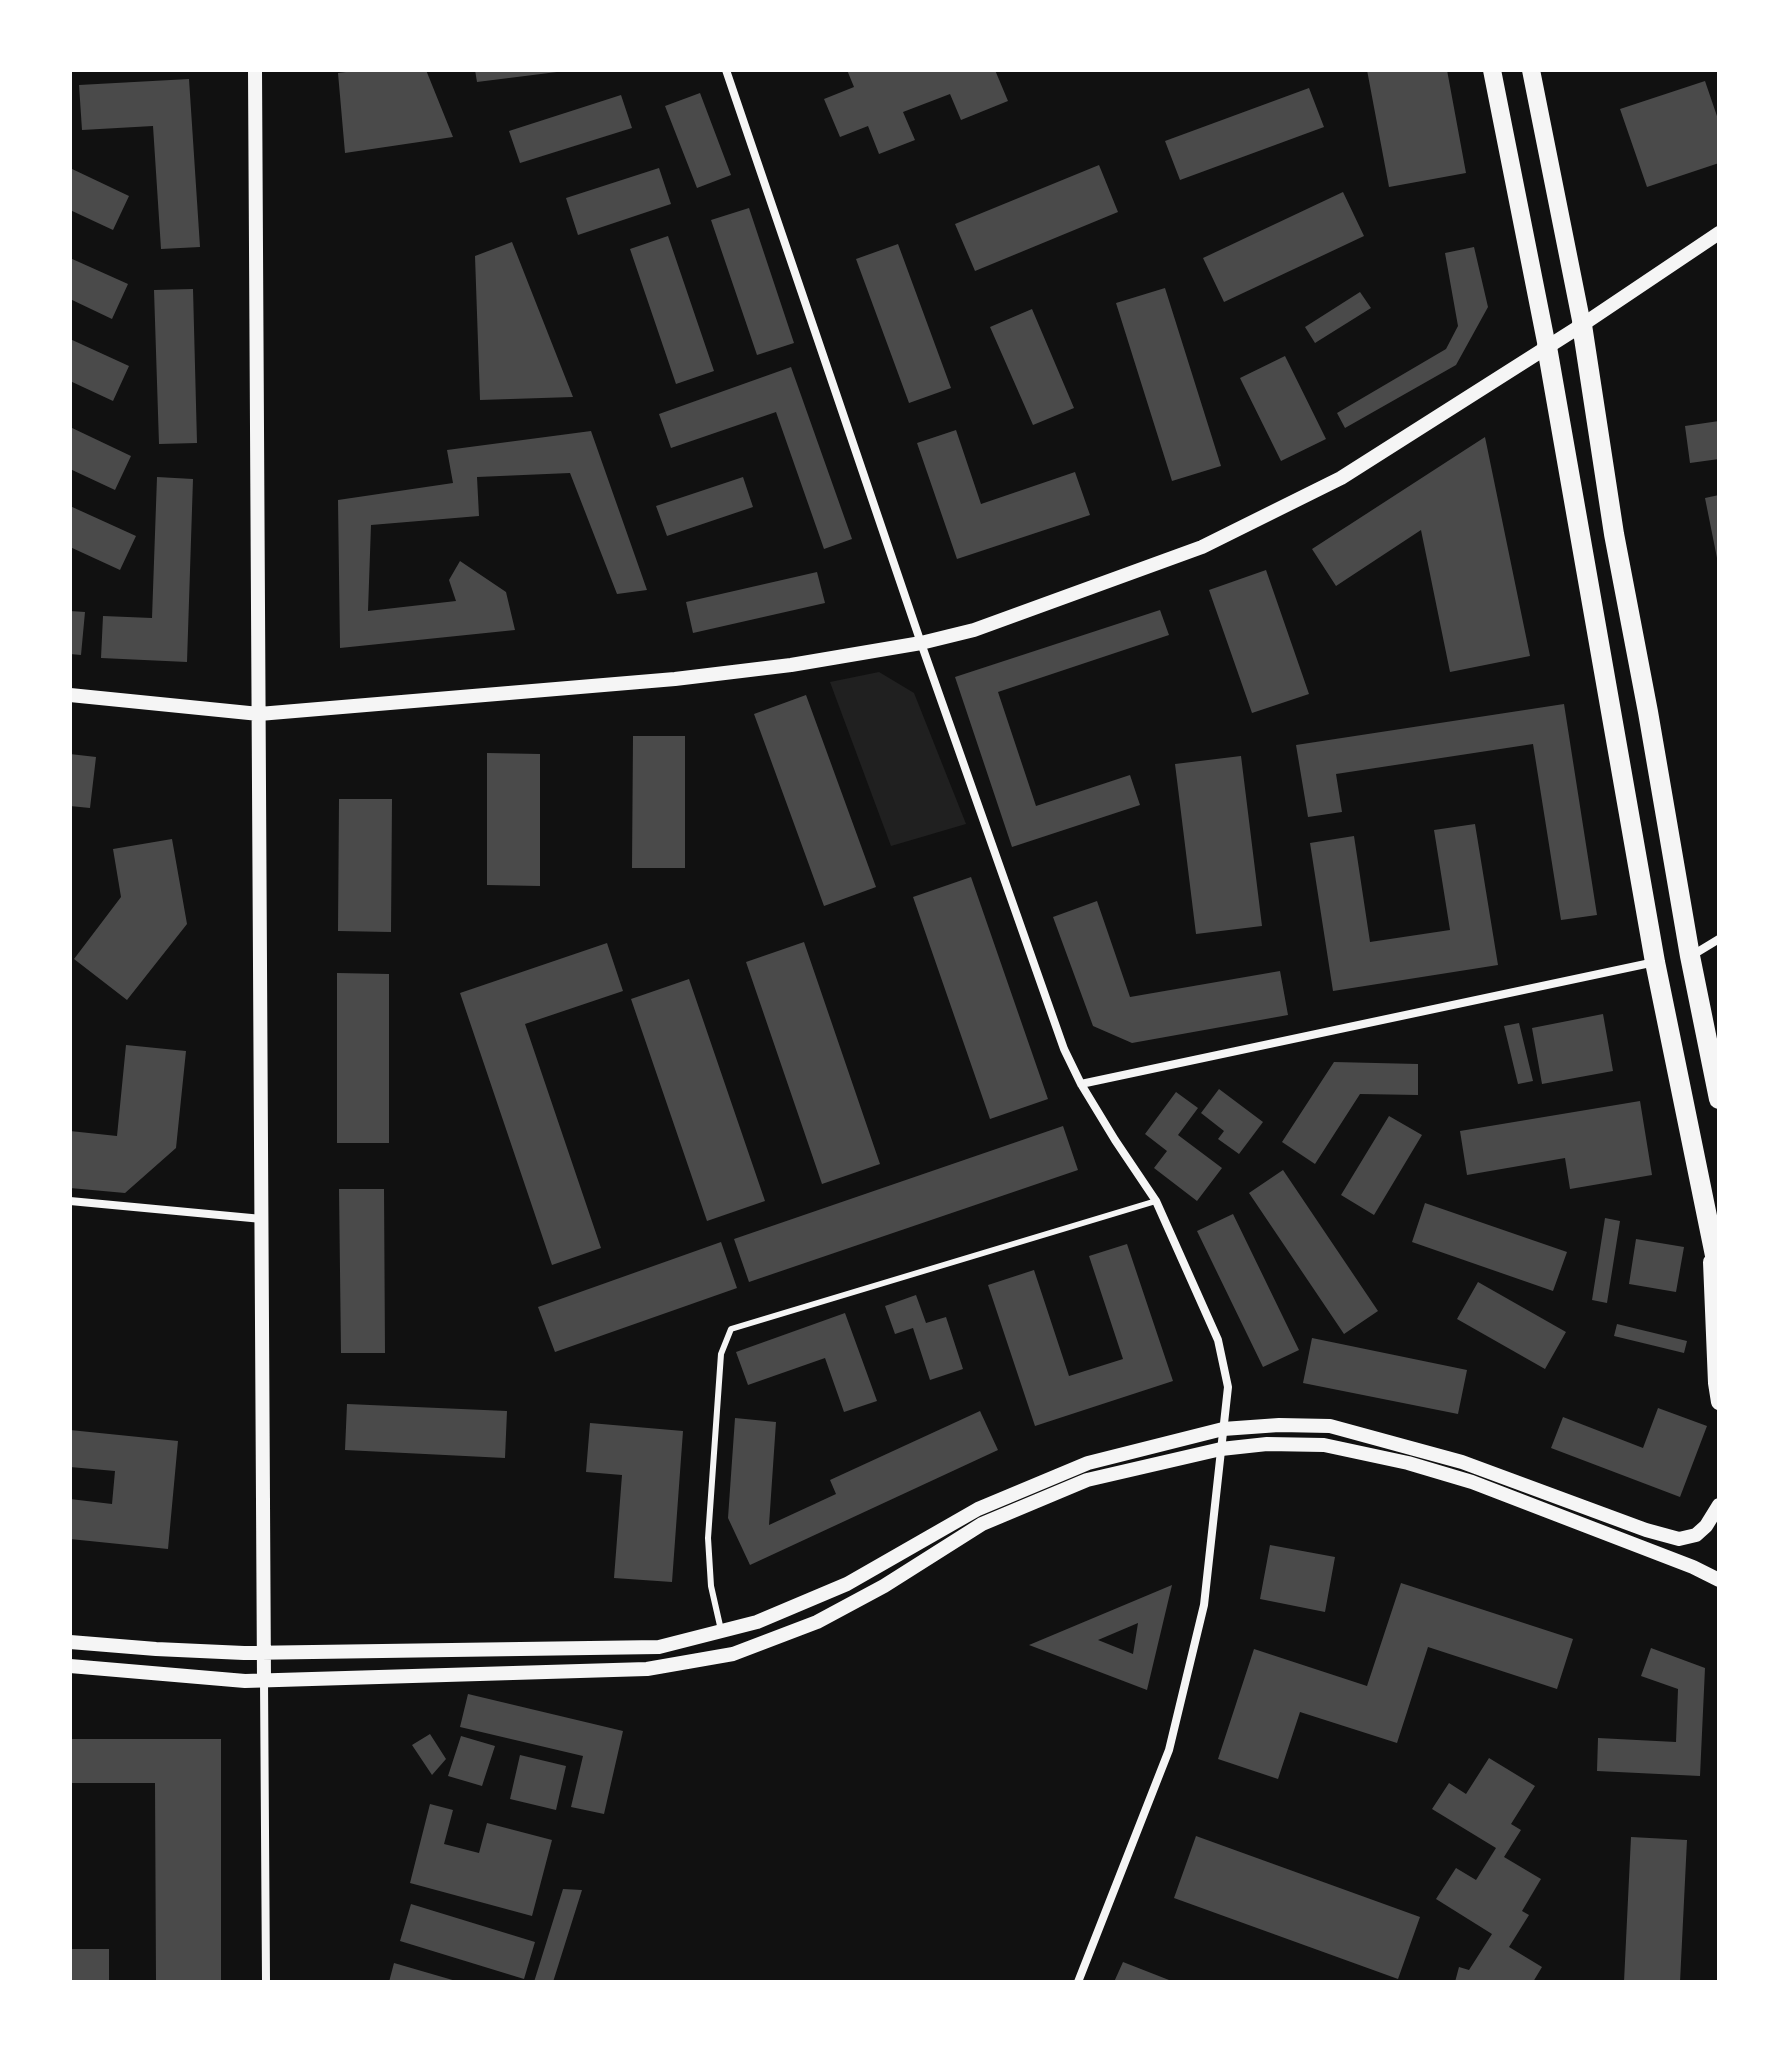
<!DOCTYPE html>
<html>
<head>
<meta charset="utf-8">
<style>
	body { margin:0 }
	#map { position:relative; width:1789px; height:2052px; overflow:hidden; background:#111; font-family:"Crimson Pro",serif }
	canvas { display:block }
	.frame { position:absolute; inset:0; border:72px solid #fff; pointer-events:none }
</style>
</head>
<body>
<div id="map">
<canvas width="1789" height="2052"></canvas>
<div class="frame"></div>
</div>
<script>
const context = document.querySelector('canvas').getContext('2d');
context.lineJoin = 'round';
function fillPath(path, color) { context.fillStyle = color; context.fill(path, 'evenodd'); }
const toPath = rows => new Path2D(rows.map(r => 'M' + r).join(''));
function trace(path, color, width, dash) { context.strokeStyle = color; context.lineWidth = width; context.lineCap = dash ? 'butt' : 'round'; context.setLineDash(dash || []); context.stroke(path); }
fillPath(toPath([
	[879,672,914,693,966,824,891,846,830,682]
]), '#202020');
fillPath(toPath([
	[362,70,426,70,453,137,345,153,338,73],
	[475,70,557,70,557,72,477,82],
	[847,70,995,70,1008,101,961,120,950,94,903,112,915,140,879,154,868,126,840,137,824,99,854,87],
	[1367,70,1447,70,1466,173,1389,187],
	[189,79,200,247,161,249,153,126,82,130,79,85],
	[1705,81,1719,122,1719,163,1647,187,1620,109],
	[1309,88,1324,127,1180,180,1165,141],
	[700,93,731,175,697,188,665,106],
	[621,95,632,128,520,163,509,131],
	[1099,165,1118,212,975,271,955,224],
	[70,168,129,196,113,230,70,210],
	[659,168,671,204,578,235,566,198],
	[1343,192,1364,236,1224,302,1203,258],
	[749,208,794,343,757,355,711,220],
	[668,236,714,371,676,384,630,249],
	[512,242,573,397,480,400,475,256],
	[898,244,951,388,909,403,856,259],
	[1474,247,1488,307,1456,365,1345,428,1337,413,1446,349,1458,326,1445,253],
	[70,258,128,284,112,319,70,299],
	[1165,288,1221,466,1172,481,1116,303],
	[193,289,197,443,159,444,154,290],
	[1360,292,1371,308,1315,343,1305,327],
	[1032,309,1074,408,1033,425,990,327],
	[70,339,129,366,113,401,70,381],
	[1285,356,1326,439,1281,461,1240,378],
	[791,367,852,539,824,549,776,412,671,448,659,414],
	[1719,421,1719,459,1690,463,1685,426],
	[70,427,131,456,115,490,70,469],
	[956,430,981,504,1075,472,1090,515,957,559,917,443],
	[591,431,647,590,617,594,570,473,477,477,479,516,371,525,368,611,456,601,449,580,460,561,506,592,515,630,340,648,338,500,453,483,447,450],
	[1485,437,1530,656,1450,672,1421,530,1336,586,1312,549],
	[157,477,193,479,187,662,101,658,103,616,152,618],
	[743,477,753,507,667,536,656,506],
	[1719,495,1719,563,1718,563,1705,498],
	[70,506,136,536,120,570,70,547],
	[1266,570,1309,694,1252,713,1209,590],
	[817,572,825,603,693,633,686,602],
	[1160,610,1169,635,998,692,1036,806,1130,775,1140,805,1012,847,955,677],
	[70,611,85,612,81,655,70,654],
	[806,695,876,887,824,906,754,714],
	[1564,704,1597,915,1561,920,1533,744,1336,774,1342,812,1308,817,1296,745],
	[633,736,685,736,685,868,632,868],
	[487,753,540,754,540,886,487,885],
	[70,754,96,757,90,808,70,806],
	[1241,756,1262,926,1196,934,1175,764],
	[339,799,392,799,391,932,338,931],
	[1475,824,1498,965,1333,991,1310,843,1354,836,1370,942,1450,930,1434,830],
	[172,839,187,924,127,1000,74,959,121,897,113,849],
	[971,877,1048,1099,990,1119,913,897],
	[1097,901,1130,997,1280,971,1288,1015,1132,1043,1093,1026,1053,917],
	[804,942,880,1164,822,1184,746,962],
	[607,943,623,991,525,1024,601,1248,552,1265,460,993],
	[337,973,389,974,389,1143,337,1143],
	[689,979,765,1201,707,1221,631,999],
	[1603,1014,1613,1071,1542,1084,1532,1028],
	[1519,1023,1533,1081,1518,1084,1504,1026],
	[126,1045,186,1051,176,1148,125,1193,70,1188,70,1131,117,1136],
	[1334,1062,1418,1064,1418,1095,1360,1094,1315,1164,1282,1142],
	[1219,1089,1263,1122,1239,1154,1218,1139,1224,1131,1201,1113],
	[1176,1092,1198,1108,1178,1135,1222,1168,1197,1201,1154,1168,1167,1151,1145,1134],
	[1640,1101,1652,1175,1570,1189,1565,1158,1467,1175,1460,1131],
	[1389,1116,1422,1135,1374,1215,1341,1195],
	[1063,1126,1078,1170,749,1282,734,1239],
	[1283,1170,1378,1311,1344,1334,1249,1193],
	[339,1189,384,1189,385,1353,341,1353],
	[1425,1203,1567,1252,1553,1291,1412,1242],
	[1233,1214,1299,1350,1263,1367,1197,1231],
	[1605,1218,1620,1221,1607,1303,1592,1300],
	[1636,1239,1684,1247,1676,1292,1629,1284],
	[721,1242,737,1288,555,1352,538,1307],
	[1127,1244,1173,1381,1035,1426,988,1285,1034,1270,1069,1376,1123,1359,1089,1256],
	[1478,1282,1566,1332,1545,1369,1457,1319],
	[916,1295,926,1323,946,1317,963,1369,930,1380,913,1328,895,1334,885,1306],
	[845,1313,877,1401,844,1412,825,1358,748,1385,736,1352],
	[1617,1324,1687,1341,1684,1353,1614,1336],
	[1312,1338,1467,1370,1458,1414,1303,1383],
	[347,1404,507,1411,505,1458,345,1450],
	[1658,1408,1707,1426,1680,1497,1551,1448,1563,1417,1643,1448],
	[980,1411,998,1450,750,1565,728,1518,735,1418,776,1422,769,1525,836,1494,830,1480],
	[590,1423,683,1431,672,1582,614,1578,622,1475,586,1472],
	[70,1430,178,1441,168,1549,70,1539,70,1499,112,1504,115,1471,70,1467],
	[1270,1545,1335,1557,1325,1612,1260,1599],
	[1401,1583,1573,1639,1557,1689,1428,1647,1397,1743,1300,1712,1278,1779,1218,1759,1254,1649,1367,1686],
	[1172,1585,1147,1690,1029,1645],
	[1138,1623,1133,1654,1098,1640],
	[1651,1648,1705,1668,1700,1776,1597,1771,1598,1738,1676,1742,1678,1689,1641,1676],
	[468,1694,623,1731,604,1814,571,1807,583,1756,460,1727],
	[430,1734,446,1759,432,1775,412,1745],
	[461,1736,495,1746,482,1786,448,1776],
	[70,1739,221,1739,221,1982,156,1982,155,1783,70,1783],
	[520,1755,566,1766,556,1810,510,1799],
	[1489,1758,1535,1786,1511,1824,1521,1830,1504,1857,1541,1879,1522,1911,1529,1915,1509,1947,1542,1967,1533,1982,1455,1982,1459,1967,1469,1970,1492,1934,1436,1899,1456,1868,1476,1880,1496,1848,1432,1809,1449,1783,1466,1794],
	[430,1804,453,1810,444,1844,479,1853,487,1823,552,1840,532,1916,410,1883],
	[1196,1836,1420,1917,1398,1979,1174,1898],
	[1631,1837,1687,1840,1680,1982,1624,1982],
	[563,1889,582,1890,553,1982,534,1982],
	[411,1904,535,1942,524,1979,400,1941],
	[70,1949,109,1949,109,1982,70,1982],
	[1123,1962,1169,1980,1168,1982,1114,1982],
	[394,1963,456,1981,456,1982,389,1982]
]), '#4a4a4a');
trace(toPath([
	[721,1630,711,1586,708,1538,721,1354,731,1329,1156,1201]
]), '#f5f5f5', 6);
trace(toPath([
	[726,70,921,643,1064,1049,1081,1084,1115,1140,1156,1201,1218,1340,1228,1387,1204,1605,1169,1750,1078,1982],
	[1691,956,1719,939],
	[1081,1084,1655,962],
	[70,1201,262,1219],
	[264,1680,266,1982]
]), '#f5f5f5', 8);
trace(toPath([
	[255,70,264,1680],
	[70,695,259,714,675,679,791,665,921,643,974,630,1202,547,1341,478,1582,325,1719,233],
	[70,1642,156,1649,244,1653,659,1647,757,1622,847,1584,978,1509,1088,1463,1223,1429,1279,1425,1330,1426,1462,1462,1646,1530,1679,1539,1696,1535,1706,1526,1719,1505],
	[70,1666,245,1681,647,1669,733,1654,817,1622,884,1586,982,1524,1087,1480,1221,1449,1267,1444,1324,1445,1408,1463,1472,1482,1693,1567,1719,1580]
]), '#f5f5f5', 14);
trace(toPath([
	[1711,1262,1716,1383,1719,1402]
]), '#f5f5f5', 16);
trace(toPath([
	[1492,70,1547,347],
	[1531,70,1582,325]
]), '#f5f5f5', 18);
trace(toPath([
	[1582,325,1614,534,1648,712,1690,956,1719,1099],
	[1547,347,1655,962,1719,1275]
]), '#f5f5f5', 20);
</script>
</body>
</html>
